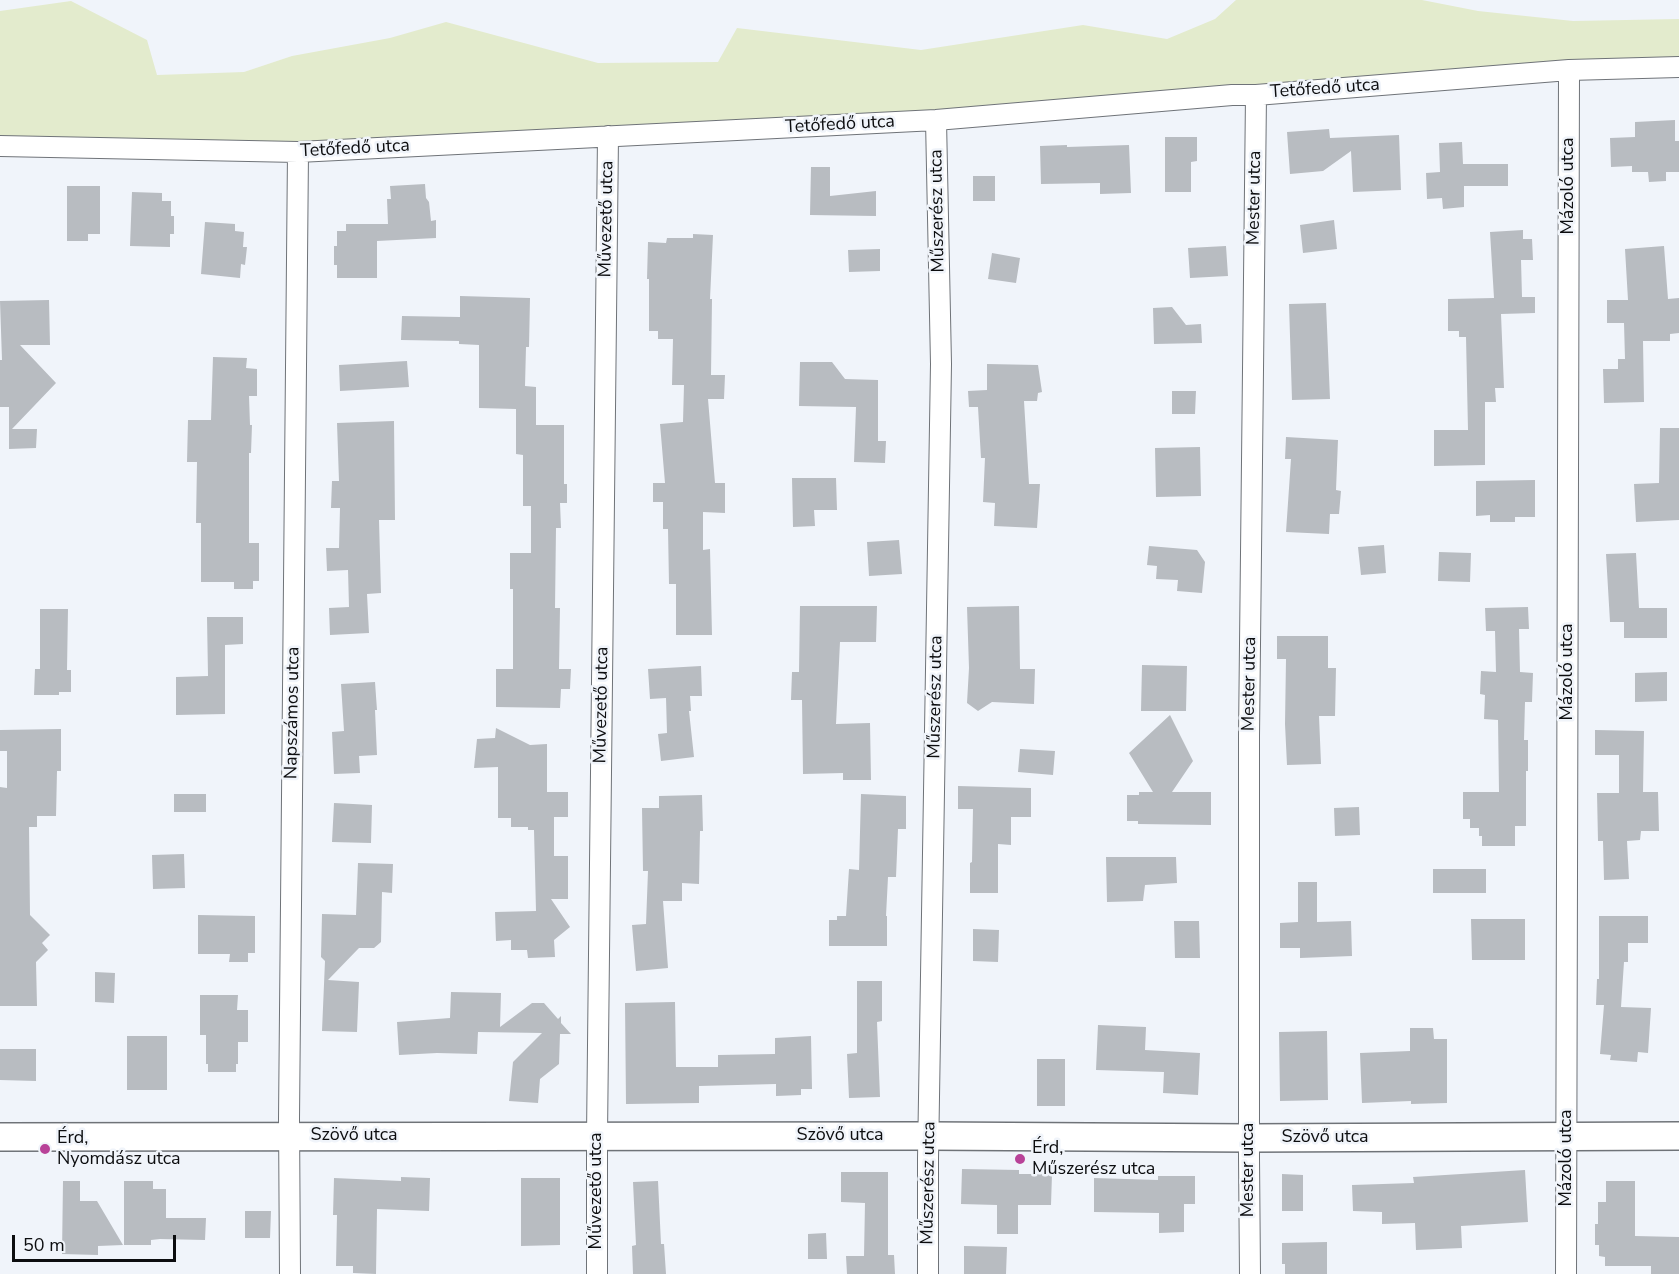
<!DOCTYPE html>
<html>
<head>
<meta charset="utf-8">
<style>
	body { margin:0 }
	#map { position:relative; width:1679px; height:1274px; overflow:hidden; background:#f0f4fa; font-family:"Nunito Sans",sans-serif }
	canvas { display:block }
	.scale { position:absolute; left:12px; top:1235px; width:164px; height:27px; box-sizing:border-box; border:3px solid #0c0d0f; border-top:0; padding-left:8px; font-size:18px; line-height:21px; white-space:nowrap; color:#0c0d0f; -webkit-text-stroke:4px #f0f4fa; paint-order:stroke }
</style>
</head>
<body>
<div id="map">
<canvas width="1679" height="1274"></canvas>
<div class="scale">50 m</div>
</div>
<script>
const context = document.querySelector('canvas').getContext('2d');
context.lineJoin = 'round';
function fillPath(path, color) { context.fillStyle = color; context.fill(path, 'evenodd'); }
const toPath = rows => new Path2D(rows.map(r => 'M' + r).join(''));
function trace(path, color, width, dash) { context.strokeStyle = color; context.lineWidth = width; context.lineCap = dash ? 'butt' : 'round'; context.setLineDash(dash || []); context.stroke(path); }
function drawText(font, color, halo, rows, align = 'center') {
  context.font = font + ' "Nunito Sans",sans-serif'; context.lineWidth = 5; context.setLineDash([]); context.textBaseline = 'middle'; context.strokeStyle = halo; context.fillStyle = color; for (const [text, x, y, turn = 0] of rows) {
    context.save(); context.translate(x, y); context.rotate((+turn || 0) * Math.PI / 180); context.textAlign = isNaN(turn) ? turn : align; if (halo) context.strokeText(text, 0, 0); context.fillText(text, 0, 0); context.restore();
  }
}
fillPath(toPath([
	[1236,0,1422,0,1478,11,1573,21,1679,19,1679,67,298,152,0,146,0,11,71,1,147,40,157,75,244,72,292,56,390,38,446,22,598,63,718,62,737,28,921,50,1083,25,1167,39,1215,19]
]), '#e3ebcd');
fillPath(toPath([
	[1675,120,1675,141,1679,141,1679,172,1666,172,1666,181,1649,182,1648,172,1632,172,1632,166,1611,167,1610,138,1635,137,1635,122],
	[1329,129,1330,138,1399,135,1401,190,1353,192,1351,151,1323,171,1290,174,1287,132],
	[1165,137,1197,137,1197,161,1191,162,1191,192,1165,192],
	[1462,142,1463,164,1508,164,1508,186,1464,186,1464,207,1443,209,1442,198,1427,199,1426,173,1440,172,1439,143],
	[1067,145,1067,147,1129,145,1131,193,1100,194,1100,183,1041,184,1040,146],
	[811,167,830,167,830,196,876,191,876,216,810,215],
	[973,176,995,176,995,201,973,201],
	[425,184,426,198,429,202,431,221,436,220,436,238,377,241,377,278,337,278,337,265,334,265,334,246,337,246,337,231,346,231,346,224,388,224,387,199,391,199,390,186],
	[67,186,100,186,100,234,88,234,88,241,67,241],
	[132,192,162,193,162,201,171,201,171,216,174,216,174,234,170,234,170,247,130,246],
	[1334,220,1337,249,1303,253,1300,225],
	[205,222,235,224,235,231,244,232,243,247,247,247,245,265,241,264,240,278,201,274],
	[1523,230,1523,239,1532,239,1533,260,1521,260,1522,297,1535,297,1535,313,1501,314,1504,388,1495,388,1496,402,1485,402,1485,465,1434,466,1434,430,1468,430,1466,337,1459,337,1459,331,1448,331,1448,299,1494,298,1490,232],
	[693,234,713,235,710,299,712,299,711,375,725,375,724,399,708,399,715,483,725,483,725,513,703,512,703,550,710,549,712,635,676,635,676,584,669,584,668,529,663,529,663,502,653,502,653,483,665,483,660,424,683,422,684,385,672,385,673,339,658,339,658,331,649,331,649,279,647,279,648,242,666,243,667,238,693,238],
	[1226,246,1228,276,1190,278,1188,248],
	[1664,246,1668,299,1679,298,1679,333,1670,334,1670,341,1643,341,1644,402,1604,403,1603,369,1618,369,1618,359,1625,359,1624,323,1607,323,1607,300,1628,300,1625,249],
	[880,249,880,271,849,272,848,250],
	[992,253,1020,258,1016,283,988,279],
	[460,296,530,298,529,347,526,347,525,386,536,387,536,425,564,425,564,484,567,484,567,503,560,503,561,528,556,528,555,608,560,608,559,669,571,669,570,689,561,689,560,708,496,707,496,669,513,669,513,589,510,589,510,553,531,553,531,506,523,506,523,455,516,454,516,409,479,408,479,345,459,344,459,341,401,340,402,316,460,317],
	[49,300,50,345,20,345,56,383,12,429,37,429,36,448,9,449,9,407,0,407,0,360,2,360,0,301],
	[1326,303,1330,399,1292,400,1289,304],
	[1172,307,1186,325,1201,324,1202,343,1154,344,1153,308],
	[213,357,247,358,246,368,257,369,257,396,249,396,250,425,252,425,251,453,249,453,249,543,259,543,259,581,253,581,253,589,234,589,234,582,201,582,201,523,196,523,197,462,187,462,188,420,211,420],
	[407,361,409,387,340,391,339,365],
	[800,362,832,362,845,379,878,380,878,441,886,441,885,463,854,462,856,407,799,406],
	[987,364,1038,365,1042,392,1038,393,1037,401,1024,401,1029,484,1040,484,1037,528,994,526,995,503,983,502,985,458,981,458,978,407,969,407,968,391,987,390],
	[1172,391,1196,391,1195,414,1172,414],
	[394,421,395,520,379,520,381,593,367,594,369,633,330,635,329,608,349,607,348,570,327,571,326,548,339,548,340,508,331,508,332,481,339,481,337,423],
	[1660,428,1679,428,1679,520,1636,522,1634,484,1659,483],
	[1286,437,1338,440,1336,490,1341,491,1339,514,1330,514,1329,534,1286,532,1291,459,1285,459],
	[1200,447,1201,496,1156,497,1155,448],
	[792,478,836,478,837,510,814,510,815,526,793,527],
	[1535,480,1535,517,1515,517,1515,522,1490,522,1490,515,1476,516,1476,481],
	[899,540,902,574,869,576,867,542],
	[1384,545,1386,573,1361,575,1358,547],
	[1149,546,1197,550,1205,562,1202,593,1177,591,1178,580,1156,579,1157,566,1147,565],
	[1439,552,1471,553,1470,582,1438,581],
	[1636,553,1639,608,1667,608,1667,638,1624,638,1624,622,1610,622,1606,554],
	[800,606,877,606,876,642,840,642,836,724,870,723,871,780,843,780,843,773,803,774,802,700,791,700,792,672,799,672],
	[1019,606,1020,669,1035,669,1034,704,992,702,978,711,967,703,969,668,967,607],
	[1528,607,1529,629,1519,629,1520,672,1533,673,1532,702,1525,702,1524,740,1528,740,1528,771,1526,771,1526,826,1515,826,1515,846,1482,846,1482,836,1479,836,1479,828,1470,828,1470,819,1463,819,1463,792,1499,792,1498,720,1484,719,1485,695,1480,694,1481,671,1496,672,1495,631,1486,631,1485,608],
	[40,609,68,609,67,670,71,670,71,692,59,692,59,695,34,695,35,669,40,669],
	[207,617,243,617,243,644,225,645,225,714,176,715,176,677,208,676],
	[1277,636,1328,636,1328,668,1336,668,1335,716,1319,716,1321,764,1287,765,1285,724,1286,659,1277,659],
	[1142,665,1187,666,1186,711,1141,711],
	[701,666,702,696,690,696,691,711,689,711,694,757,661,761,658,734,667,733,666,698,650,699,648,669],
	[1667,672,1667,701,1635,702,1635,673],
	[375,682,377,710,375,710,377,755,359,756,360,773,334,774,332,732,344,731,341,684],
	[1170,715,1193,761,1172,792,1211,792,1211,825,1138,824,1138,821,1127,821,1127,795,1139,795,1139,792,1153,792,1129,753],
	[496,728,530,745,547,744,547,792,568,792,568,817,554,817,554,856,568,856,568,899,551,899,570,927,554,940,555,957,528,958,527,950,511,950,511,940,496,941,495,912,536,911,534,830,528,830,528,827,511,827,511,818,498,818,498,767,474,768,477,739,495,738],
	[61,729,61,771,57,771,56,816,37,816,37,827,29,827,30,915,50,935,42,943,48,950,36,962,37,1006,0,1006,0,787,7,788,7,751,0,751,0,730],
	[1595,730,1644,731,1643,792,1658,792,1659,831,1641,831,1640,840,1627,841,1629,879,1604,880,1603,841,1598,841,1597,793,1619,793,1619,755,1595,755],
	[1020,749,1055,751,1053,775,1018,772],
	[958,786,1031,788,1031,817,1011,817,1011,845,998,844,998,893,970,893,970,863,972,862,973,809,958,809],
	[174,794,206,794,206,812,174,812],
	[861,794,906,796,906,829,898,829,896,877,888,877,886,916,887,916,887,946,829,946,829,920,837,920,837,916,846,916,849,869,859,870],
	[702,795,703,831,700,831,699,884,682,883,682,901,663,901,668,968,636,971,632,925,646,924,648,871,643,871,642,808,659,808,659,796],
	[334,803,372,805,371,843,332,842],
	[1359,807,1360,835,1335,836,1334,808],
	[184,854,185,888,153,889,152,855],
	[1106,857,1176,857,1177,883,1145,885,1143,901,1107,902],
	[358,863,393,864,392,893,382,892,381,942,374,948,359,948,328,980,359,982,357,1032,322,1031,325,961,321,957,322,914,356,915],
	[1433,869,1486,869,1486,893,1433,893],
	[1298,882,1317,882,1317,922,1351,921,1352,956,1300,958,1300,948,1280,948,1280,923,1298,922],
	[198,915,255,916,255,953,248,953,248,962,229,962,230,954,198,954],
	[1599,916,1648,916,1648,943,1628,943,1628,962,1624,962,1621,1007,1651,1008,1648,1053,1638,1052,1637,1062,1610,1060,1611,1055,1600,1054,1604,1005,1596,1005,1597,979,1599,979],
	[1471,919,1525,919,1525,960,1472,960],
	[1174,921,1199,921,1200,958,1175,958],
	[973,929,999,930,998,962,973,961],
	[95,972,115,973,114,1003,95,1002],
	[857,981,882,981,882,1021,877,1022,880,1097,849,1098,847,1054,857,1053],
	[451,992,501,993,500,1027,532,1003,544,1003,558,1019,561,1016,561,1023,571,1034,560,1034,559,1064,540,1079,538,1103,509,1101,513,1062,542,1033,478,1032,477,1054,437,1053,399,1055,397,1022,450,1018],
	[200,995,238,995,237,1010,248,1010,248,1042,238,1042,238,1064,236,1064,236,1072,208,1072,208,1064,206,1064,206,1035,200,1035],
	[675,1002,676,1067,718,1067,718,1055,775,1054,775,1038,811,1036,812,1089,801,1089,801,1095,776,1096,776,1084,699,1086,699,1103,626,1104,625,1003],
	[1098,1025,1146,1027,1145,1050,1200,1053,1198,1095,1163,1093,1164,1072,1096,1070],
	[1410,1028,1433,1028,1434,1039,1447,1039,1447,1103,1411,1104,1411,1101,1362,1103,1360,1053,1410,1051],
	[1327,1031,1328,1100,1280,1101,1279,1032],
	[127,1036,167,1036,167,1090,127,1090],
	[0,1049,36,1049,36,1081,0,1080],
	[1037,1059,1065,1059,1065,1106,1037,1106],
	[962,1169,1019,1170,1019,1174,1052,1174,1051,1205,1018,1205,1018,1234,997,1234,997,1205,961,1204],
	[1525,1170,1528,1222,1461,1226,1462,1248,1416,1250,1415,1223,1382,1224,1382,1212,1353,1211,1352,1185,1414,1183,1413,1177],
	[841,1172,888,1172,888,1255,894,1255,895,1274,847,1274,846,1256,864,1256,865,1203,841,1202],
	[1282,1174,1303,1175,1303,1211,1282,1211],
	[1158,1176,1195,1176,1195,1204,1184,1204,1184,1232,1159,1233,1159,1213,1094,1212,1094,1178,1158,1180],
	[401,1177,430,1178,429,1211,377,1209,376,1274,353,1273,353,1266,336,1266,337,1215,333,1215,334,1178,401,1181],
	[521,1178,560,1178,560,1245,521,1246],
	[63,1181,80,1181,80,1201,97,1201,123,1245,98,1246,98,1255,62,1254],
	[124,1181,153,1181,153,1189,166,1189,166,1218,206,1218,205,1240,160,1239,151,1240,151,1245,124,1245],
	[658,1181,661,1244,664,1244,666,1274,633,1274,632,1246,636,1245,633,1182],
	[1606,1181,1635,1181,1635,1236,1679,1237,1679,1274,1651,1274,1651,1266,1605,1266,1605,1257,1599,1256,1599,1245,1595,1245,1595,1224,1598,1224,1598,1202,1606,1202],
	[245,1211,271,1211,270,1238,245,1238],
	[826,1233,827,1259,808,1259,808,1234],
	[1327,1242,1327,1274,1285,1274,1285,1264,1282,1264,1282,1243],
	[964,1246,1007,1247,1006,1274,964,1274]
]), '#b8bcc1');
const street = toPath([
	[0,146,298,152,936,120,1232,95,1256,95,1569,70,1679,67],
	[290,1274,289,1118,298,152],
	[597,1274,597,1135,608,136],
	[928,1274,928,1158,941,364,936,120],
	[1250,1274,1249,1158,1249,735,1256,95],
	[1566,1274,1569,70]
]);
const secondary = toPath([
	[0,1137,929,1136,1249,1138,1679,1136]
]);
trace(street, '#6f7378', 22);
trace(secondary, '#6f7378', 30);
trace(street, '#fff', 20);
trace(secondary, '#fff', 27);
for (const [x, y, r, color] of [
	[45,1149,6,"#b84298"],
	[1020,1159,6,"#b84298"]
]) { const dot = new Path2D(); dot.arc(x, y, r, 0, 2 * Math.PI); context.fillStyle = color; context.fill(dot); trace(dot, '#f0f4fa', 2); }
drawText('18px', '#0c0d0f', '#f0f4fa', [
	["Tetőfedő utca",1325,89,-4],
	["Tetőfedő utca",840,125,-3],
	["Tetőfedő utca",355,149,-3],
	["Mázoló utca",1569,186,-90],
	["Mester utca",1255,198,-89],
	["Műszerész utca",938,211,-91],
	["Művezető utca",607,219,-89],
	["Mázoló utca",1568,672,-90],
	["Mester utca",1250,684,-89],
	["Műszerész utca",936,697,-89],
	["Művezető utca",602,705,-89],
	["Napszámos utca",293,713,-89],
	["Szövő utca",354,1136],
	["Szövő utca",840,1136],
	["Szövő utca",1325,1138],
	["Mázoló utca",1567,1158,-90],
	["Mester utca",1249,1170,-90],
	["Műszerész utca",929,1183,-89],
	["Művezető utca",597,1191,-90]
]);
drawText('18px', '#0c0d0f', '#f0f4fa', [
	["Érd,",57,1139],
	["Nyomdász utca",57,1160],
	["Érd,",1032,1149],
	["Műszerész utca",1032,1170]
], 'left');
</script>
</body>
</html>
